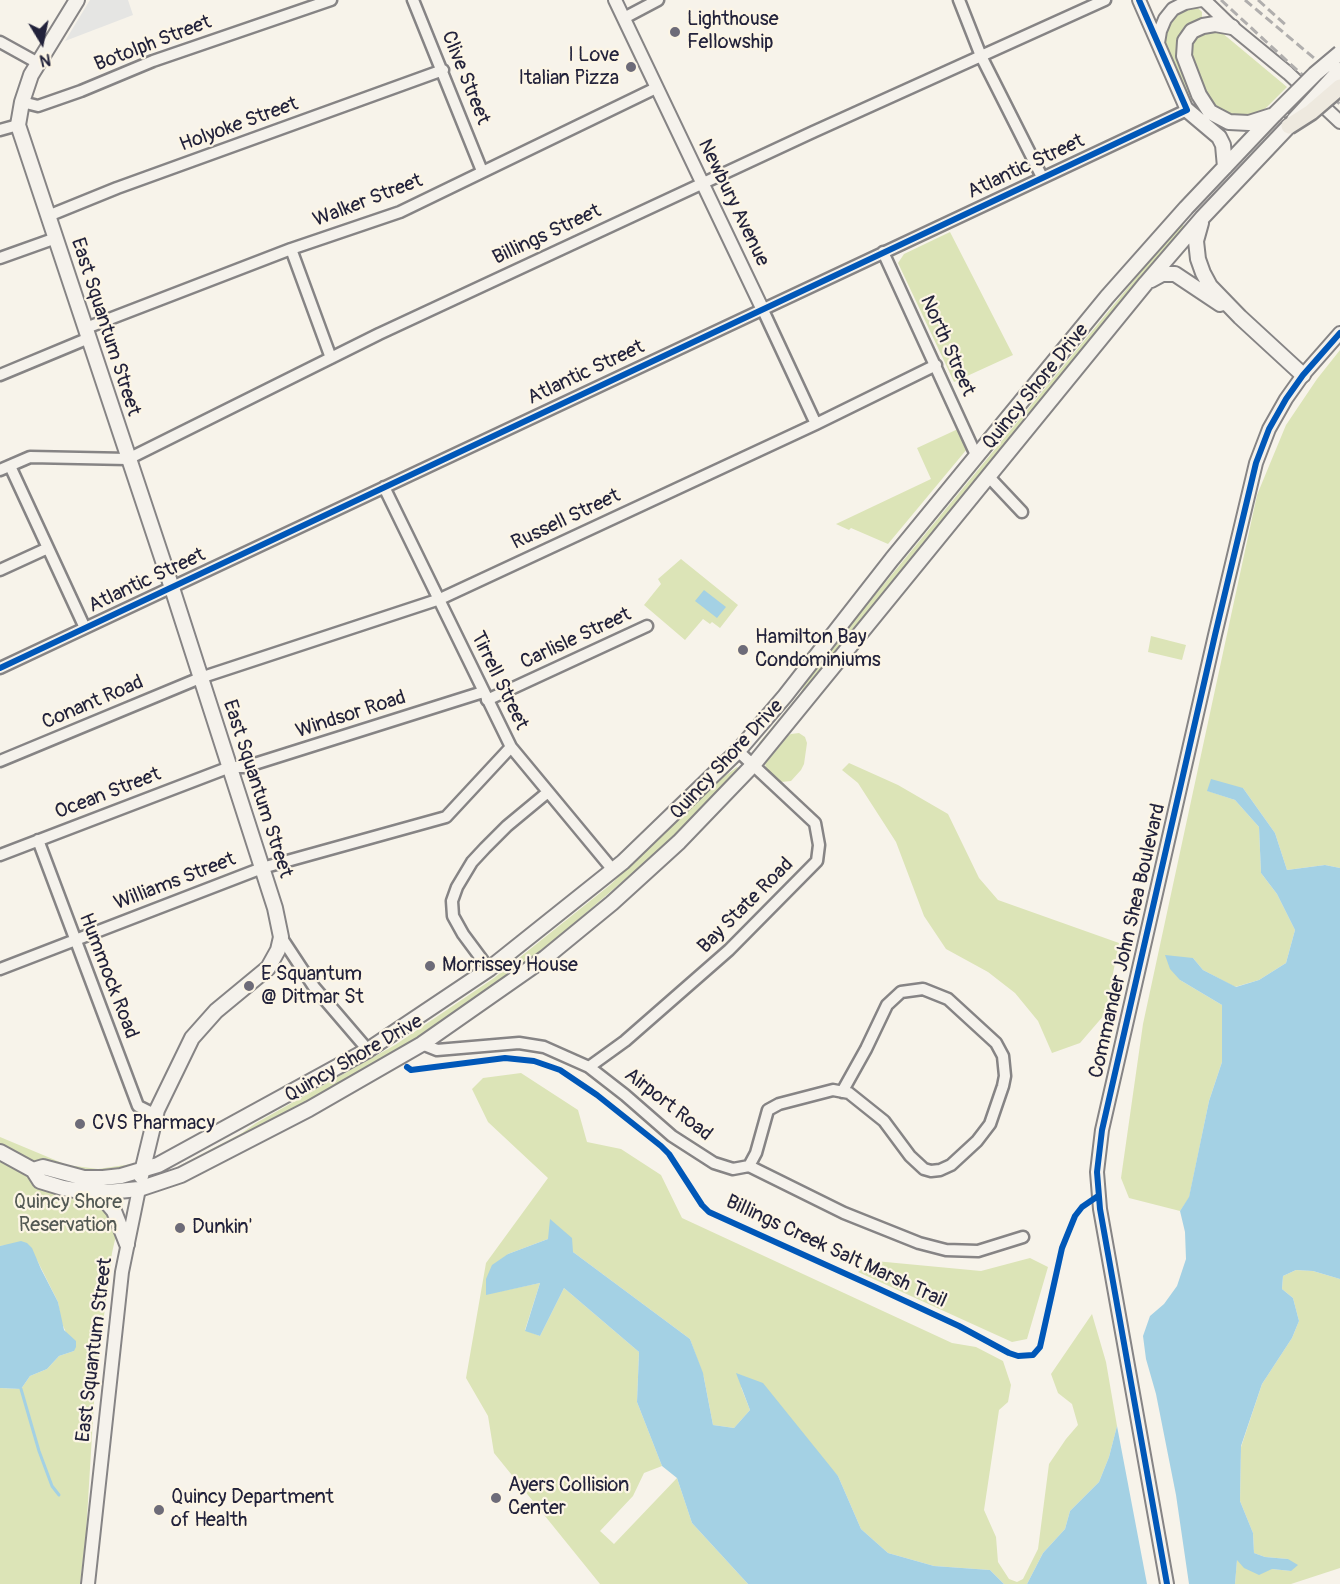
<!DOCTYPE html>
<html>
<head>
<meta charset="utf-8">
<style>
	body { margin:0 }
	#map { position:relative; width:1340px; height:1584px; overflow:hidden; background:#f7f3ea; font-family:Pangolin,sans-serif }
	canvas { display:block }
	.north { position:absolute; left:12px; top:12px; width:60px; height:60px; -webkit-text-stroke:4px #fcf5e5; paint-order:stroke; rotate:170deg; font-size:16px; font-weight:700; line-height:24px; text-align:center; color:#22223b }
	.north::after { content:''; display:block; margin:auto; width:21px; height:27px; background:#22223b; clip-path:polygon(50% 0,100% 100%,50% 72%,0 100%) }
</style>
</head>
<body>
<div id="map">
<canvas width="1340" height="1584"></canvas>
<div class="north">N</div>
</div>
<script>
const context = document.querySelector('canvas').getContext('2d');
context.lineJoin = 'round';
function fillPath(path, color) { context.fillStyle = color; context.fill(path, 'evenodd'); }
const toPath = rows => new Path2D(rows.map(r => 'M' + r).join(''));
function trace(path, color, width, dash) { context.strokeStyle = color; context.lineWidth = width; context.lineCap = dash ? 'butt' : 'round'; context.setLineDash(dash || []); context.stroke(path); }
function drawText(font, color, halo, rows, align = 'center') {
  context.font = font + ' Pangolin,sans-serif'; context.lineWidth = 4.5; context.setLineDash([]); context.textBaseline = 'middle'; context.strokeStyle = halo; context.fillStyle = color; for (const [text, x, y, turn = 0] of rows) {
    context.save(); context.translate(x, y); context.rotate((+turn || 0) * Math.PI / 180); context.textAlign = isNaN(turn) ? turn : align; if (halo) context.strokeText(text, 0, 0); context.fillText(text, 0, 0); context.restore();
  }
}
fillPath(toPath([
	[90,0,128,0,133,15,65,41]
]), '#e5e5e3');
fillPath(toPath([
	[1196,6,1202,12,1202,17,1200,21,1188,28,1195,99,1191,101,1165,42,1167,25,1178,11],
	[1216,30,1221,32,1287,87,1267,107,1259,113,1237,117,1224,114,1213,108,1205,97,1189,54,1197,35,1205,31],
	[1181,223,1185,227,761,744,759,743,801,692,810,674],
	[950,232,1013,355,954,382,898,263,904,254],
	[1340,350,1340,868,1325,865,1287,870,1275,833,1243,788,1208,791,1235,800,1259,827,1261,873,1277,894,1295,930,1286,963,1259,980,1235,987,1203,970,1193,958,1180,980,1222,1005,1222,1062,1209,1101,1189,1198,1180,1211,1129,1198,1121,1178,1143,1024,1257,495,1286,425,1317,379],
	[958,429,967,449,888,544,851,528,849,530,836,524,931,479,917,448],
	[681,559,738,605,720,628,712,622,710,624,703,619,685,640,644,605,661,584,658,579],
	[1151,636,1186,645,1182,660,1148,652],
	[799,733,805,737,807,743,804,764,801,770,791,781,781,782,768,772,765,764,788,736,791,734],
	[849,763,898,785,948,814,979,878,998,900,1119,943,1105,1014,1080,1043,1052,1053,1038,1021,1015,993,988,972,946,949,924,916,896,842,858,783,842,770],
	[737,767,738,768,694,816,659,850,552,942,498,983,398,1051,342,1083,283,1116,162,1175,242,1133,256,1123,395,1045,494,978,610,885,721,779],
	[521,1073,578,1110,587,1142,621,1149,661,1175,682,1218,952,1343,976,1347,1003,1361,1011,1385,1008,1402,999,1410,984,1510,996,1537,998,1562,1009,1579,1017,1582,1023,1579,1038,1549,1049,1464,1066,1439,1078,1425,1072,1404,1058,1393,1051,1374,1092,1314,1106,1362,1117,1426,1109,1457,1099,1482,1070,1511,1065,1529,1043,1553,1027,1584,1004,1584,990,1570,934,1566,888,1553,861,1529,838,1476,741,1387,750,1410,734,1428,713,1425,704,1378,690,1339,573,1252,548,1239,508,1254,487,1294,540,1283,525,1330,540,1336,564,1288,639,1352,637,1402,662,1466,644,1473,633,1496,600,1531,614,1544,677,1478,692,1523,748,1584,600,1584,494,1453,488,1416,466,1378,486,1263,548,1178,488,1122,472,1089,483,1078],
	[0,1137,67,1165,98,1169,132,1164,112,1253,95,1386,86,1534,80,1584,0,1584,0,1388,21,1389,30,1376,47,1369,59,1356,74,1351,61,1321,58,1302,37,1260,8,1245,0,1246],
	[1030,1258,1048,1267,1027,1339,1012,1342,858,1272,875,1261,981,1271],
	[1296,1270,1313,1271,1340,1279,1340,1568,1291,1584,1235,1584,1237,1559,1272,1569,1291,1571,1288,1559,1265,1557,1254,1553,1253,1533,1240,1501,1241,1447,1262,1384,1292,1338,1299,1321,1293,1298,1282,1289,1283,1276]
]), '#dce4b7');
fillPath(toPath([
	[704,590,726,607,717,618,695,601],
	[1211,779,1243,788,1275,833,1287,870,1325,865,1340,868,1340,1279,1313,1271,1296,1270,1283,1276,1282,1289,1293,1298,1299,1321,1292,1338,1262,1384,1241,1446,1240,1501,1253,1533,1254,1553,1265,1557,1288,1559,1298,1565,1291,1571,1272,1569,1259,1575,1244,1568,1237,1560,1235,1584,1189,1584,1176,1495,1156,1394,1146,1359,1143,1336,1150,1316,1164,1304,1177,1286,1186,1259,1185,1232,1180,1211,1189,1197,1209,1101,1222,1062,1222,1005,1180,980,1170,969,1165,955,1193,958,1203,970,1236,987,1259,980,1286,963,1295,930,1277,894,1261,873,1259,827,1235,800,1207,791],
	[550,1219,572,1238,573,1252,690,1339,703,1373,713,1425,734,1428,750,1410,736,1373,763,1383,838,1476,861,1529,888,1553,934,1566,990,1570,1004,1584,748,1584,692,1523,677,1478,662,1466,637,1402,639,1352,564,1288,540,1336,525,1331,540,1283,486,1295,486,1279,492,1265,508,1254,548,1239],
	[21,1241,27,1243,32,1248,41,1269,58,1302,64,1330,76,1341,76,1347,74,1351,59,1356,47,1369,30,1376,21,1389,0,1388,0,1246],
	[1117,1426,1147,1584,1027,1584,1043,1553,1065,1529,1070,1511,1099,1482,1109,1457]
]), '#a4d1e4');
trace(toPath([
	[21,1389,39,1451,52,1486,59,1495]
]), '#a4d1e4', 3);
const minor = toPath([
	[413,0,482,171],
	[959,0,981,56,1042,177],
	[624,18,658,0],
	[0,42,38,63],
	[22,102,38,106,81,91,153,61,331,0],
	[0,130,18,125],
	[48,216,117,188,443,70],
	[291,249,331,358],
	[883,252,976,455],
	[0,258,56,238],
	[762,308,816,424],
	[86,328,291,249,400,212,656,88],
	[0,375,89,338],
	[10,466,85,628],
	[0,470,30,457,128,459,379,334,813,132,1105,0],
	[989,477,1022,512],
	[384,487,511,747,613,870],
	[0,570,48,548],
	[0,668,1187,110],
	[487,700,647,626],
	[0,761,200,678,440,599,816,424,936,365],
	[38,840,138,1106,156,1115],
	[0,855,230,767,245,767,483,692],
	[281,937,314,987,368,1050],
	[0,969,262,868,446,817,511,747],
	[489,969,463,934,453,916,452,901,457,887,472,862,485,848,507,826,548,792],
	[422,1044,437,1050,519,1043,544,1047,589,1067,625,1095,672,1136,714,1163,733,1169,749,1166,844,1213,919,1243,946,1250,978,1251,1023,1237],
	[589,1067,625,1041,729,950,817,861,819,845,815,823,738,751],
	[749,1166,756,1153,768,1110,779,1104,833,1090,849,1093,884,1121,910,1156,924,1169,931,1171,940,1170,951,1165,977,1141,990,1124,1003,1086,1005,1076,1003,1056,996,1043,948,999,923,989,901,992,887,1005,866,1049,842,1092]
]);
const tertiary = toPath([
	[615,0,762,308],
	[1139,0,1187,110],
	[1204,0,1232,27,1288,73,1340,122],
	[1158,43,1160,31,1165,19,1173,9,1185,3,1201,0],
	[88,1584,122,1272,139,1189],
	[1167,1584,1100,1209,1097,1172,1102,1130,1215,635,1256,463,1269,429,1286,399,1303,375,1340,333]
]);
const secondary = toPath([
	[77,0,31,75,22,102,18,125,172,588,275,908,281,937,278,950,268,968,216,1011,192,1038,157,1110,141,1176],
	[1232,27,1215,24,1203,26,1192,31,1185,41,1184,56,1199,95,1210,112,1229,122,1249,123,1271,116],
	[1187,110,1219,137,1223,145,1225,167],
	[1201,223,1196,241,1198,259,1203,273,1210,286,1240,317,1303,375],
	[1151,280,1162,274,1175,274,1220,304],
	[0,1152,33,1170,40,1181,63,1188,80,1191,108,1192,139,1189,181,1175,309,1109,422,1044,545,958,612,903,679,842,753,765,1146,283,1202,218,1289,126],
	[33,1170,43,1167,84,1178,103,1178,121,1176,158,1165,368,1050,489,969,623,862,738,751,785,696,892,559,1107,297,1186,208,1275,114],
	[98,1192,114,1211,127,1244]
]);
trace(minor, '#868485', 15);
trace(tertiary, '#868485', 16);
trace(secondary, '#868485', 18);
trace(minor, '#f5f2ec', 10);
trace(tertiary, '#f5f2ec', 12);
trace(secondary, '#f5f2ec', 14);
trace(toPath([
	[1221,0,1299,72,1340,104],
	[1245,0,1340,80],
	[1258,0,1287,26]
]), '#b0aead', 3, [9, 4.5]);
const secondaryBridge = toPath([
	[1275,114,1315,74,1340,53],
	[1294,120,1340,70]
]);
const primaryBridge = toPath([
	[1289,126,1311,112,1340,87]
]);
trace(secondaryBridge, '#868485', 18, []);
trace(primaryBridge, '#868485', 20, []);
trace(secondaryBridge, '#f5f2ec', 14);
trace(primaryBridge, '#eee9df', 15);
trace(toPath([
	[0,668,1187,110,1139,0],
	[407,1067,411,1070,505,1058,534,1061,560,1070,597,1095,661,1146,669,1154,702,1205,709,1212,877,1288,959,1326,1009,1353,1018,1356,1033,1355,1040,1347,1062,1248,1075,1216,1082,1207,1098,1196],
	[1167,1584,1100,1209,1097,1172,1102,1130,1215,635,1256,463,1269,429,1286,399,1303,375,1340,333]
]), '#0057b8', 6);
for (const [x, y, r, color] of [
	[675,32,6,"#6d6b78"],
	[631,67,6,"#6d6b78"],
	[743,650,6,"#6d6b78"],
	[430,966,6,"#6d6b78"],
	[249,986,6,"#6d6b78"],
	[80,1124,6,"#6d6b78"],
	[180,1228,6,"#6d6b78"],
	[496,1498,6,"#6d6b78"],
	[159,1510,6,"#6d6b78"]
]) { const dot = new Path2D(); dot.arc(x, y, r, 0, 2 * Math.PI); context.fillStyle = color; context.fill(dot); trace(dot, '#fcf5e5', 2); }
drawText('20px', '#22223b', '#fcf5e5', [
	["Lighthouse",687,20],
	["Fellowship",687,43],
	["I Love",619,56,"right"],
	["Italian Pizza",619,79,"right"],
	["Hamilton Bay",755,638],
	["Condominiums",755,661],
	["Morrissey House",442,966],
	["E Squantum",261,975],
	["@ Ditmar St",261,998],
	["CVS Pharmacy",92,1124],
	["Dunkin'",192,1228],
	["Ayers Collision",508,1486],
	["Center",508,1509],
	["Quincy Department",171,1498],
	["of Health",171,1521]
], 'left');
drawText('20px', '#22223b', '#fcf5e5', [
	["Botolph Street",153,44,-21],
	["Clive Street",465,78,68],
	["Holyoke Street",239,125,-20],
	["Atlantic Street",1026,167,-25],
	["Walker Street",368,201,-21],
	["Newbury Avenue",733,203,64],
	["Billings Street",547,235,-25],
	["East Squantum Street",105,327,72],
	["North Street",947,346,66],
	["Atlantic Street",586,373,-25],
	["Quincy Shore Drive",1036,387,-51],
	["Russell Street",566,520,-25],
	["Atlantic Street",147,581,-25],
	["Carlisle Street",576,639,-25],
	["Tirrell Street",499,681,64],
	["Conant Road",93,703,-23],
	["Windsor Road",351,715,-18],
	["Quincy Shore Drive",727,760,-47],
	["East Squantum Street",257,789,72],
	["Ocean Street",108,794,-21],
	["Williams Street",175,882,-21],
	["Bay State Road",746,906,-45],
	["Commander John Shea Boulevard",1128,941,-77],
	["Hummock Road",108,976,69],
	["Quincy Shore Drive",354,1059,-30],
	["Airport Road",668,1105,38],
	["Billings Creek Salt Marsh Trail",836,1252,25],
	["East Squantum Street",95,1350,-83]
]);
drawText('20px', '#535954', '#fcf5e5', [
	["Quincy Shore",68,1203],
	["Reservation",68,1226]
]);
</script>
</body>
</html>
